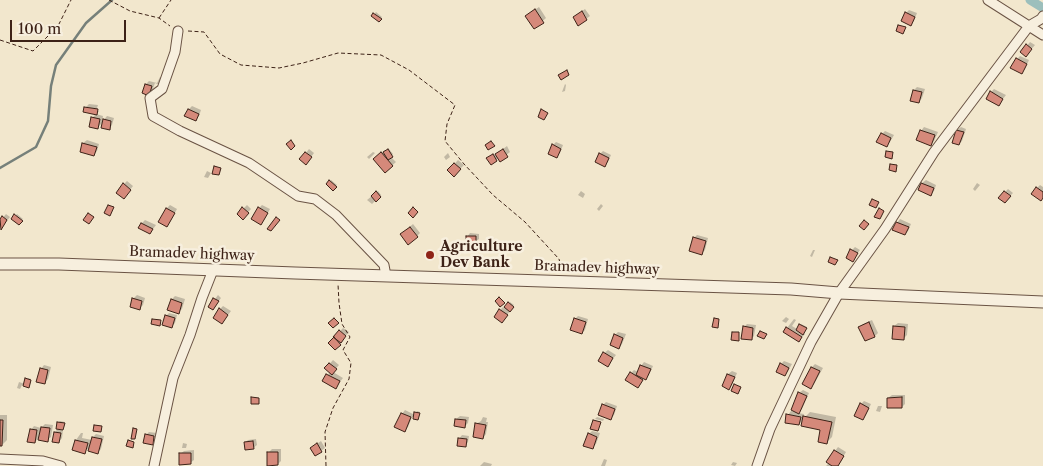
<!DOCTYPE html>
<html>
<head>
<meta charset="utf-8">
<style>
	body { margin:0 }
	#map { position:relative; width:1043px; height:466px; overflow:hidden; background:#f2e7cd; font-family:"Libre Caslon Text",serif }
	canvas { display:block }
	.scale { position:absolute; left:10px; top:20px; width:116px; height:22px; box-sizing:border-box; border:2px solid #3d2217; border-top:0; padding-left:6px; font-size:15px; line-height:18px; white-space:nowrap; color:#3d2217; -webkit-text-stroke:4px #f7efde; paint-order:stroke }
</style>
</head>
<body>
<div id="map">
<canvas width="1043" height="466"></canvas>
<div class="scale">100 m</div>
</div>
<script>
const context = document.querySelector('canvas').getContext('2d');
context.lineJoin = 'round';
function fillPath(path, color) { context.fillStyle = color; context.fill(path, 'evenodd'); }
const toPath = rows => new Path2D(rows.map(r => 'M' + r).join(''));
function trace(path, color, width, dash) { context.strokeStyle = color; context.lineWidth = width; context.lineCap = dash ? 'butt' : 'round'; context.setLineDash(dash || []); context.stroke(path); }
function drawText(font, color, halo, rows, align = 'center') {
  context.font = font + ' "Libre Caslon Text",serif'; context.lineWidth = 5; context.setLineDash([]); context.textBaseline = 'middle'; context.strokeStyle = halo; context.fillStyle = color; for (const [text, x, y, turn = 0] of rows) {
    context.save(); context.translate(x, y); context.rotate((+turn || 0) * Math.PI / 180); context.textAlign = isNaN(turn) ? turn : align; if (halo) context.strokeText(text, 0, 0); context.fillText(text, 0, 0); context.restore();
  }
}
fillPath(toPath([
	[539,7,546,18,535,28,530,13],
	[585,9,590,16,586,19,578,14],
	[909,10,917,13,914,21,911,24,906,13],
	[376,12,382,17,379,20,373,16],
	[1030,42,1035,45,1029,52,1022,52],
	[1020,56,1029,60,1025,69,1022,72,1017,59],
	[160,77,163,78,160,85,155,83,152,91,149,94,143,92,146,84,149,81,157,83],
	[565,84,566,85,565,91,562,92],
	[917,87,925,89,922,98,919,102,914,90],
	[994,89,1006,95,999,104,991,92],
	[89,104,98,105,96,111,99,111,97,113,85,111,86,107],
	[192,106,201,110,199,116,196,119,189,109],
	[96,114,103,116,102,122,107,116,114,118,112,125,109,129,103,122,98,127,92,118],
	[924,127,938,132,934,141,931,144,921,131],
	[961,127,966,129,962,141,959,144,953,142,957,130],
	[885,131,894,135,890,142,887,145,882,134],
	[87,140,99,144,97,151,94,155,83,143],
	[556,142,563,145,560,153,557,156,553,145],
	[507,146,510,152,500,160,499,158,496,160,489,157,494,154,495,155],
	[309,149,314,153,309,160,301,159],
	[389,149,393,154,391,157,396,162,386,171,375,159,385,150,386,151],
	[603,151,611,155,608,162,604,166,600,154],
	[373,152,375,153,369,159,367,157],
	[448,153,450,157,446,160,444,157],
	[458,160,464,165,454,175,449,170],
	[207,171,211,173,208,178,204,177],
	[331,180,337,185,333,189,327,184],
	[926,180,936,185,934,191,930,194,920,190,922,183],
	[127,181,133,186,127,194,124,184],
	[977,183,980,185,975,191,973,189],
	[1040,185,1043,187,1043,197,1037,188],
	[1008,189,1013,193,1008,198,1005,192],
	[378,191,381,195,372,204,367,200],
	[581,191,585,194,583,198,578,195],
	[601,204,603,206,599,211,597,209],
	[170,205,177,209,170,222,167,225,160,221,167,208],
	[247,205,251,209,243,218,238,214],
	[262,205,270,209,264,220,261,223,259,208],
	[6,214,10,217,1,228,0,221],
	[17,214,23,219,19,223,13,219],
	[900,219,911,224,908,231,905,234,897,223],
	[145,220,156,225,150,233,142,223],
	[413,224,420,233,417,236,405,231],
	[470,233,479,234,479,239,475,242,467,237],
	[697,235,708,238,705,250,701,254,694,238],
	[855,247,860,250,853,260,852,250],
	[813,250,815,250,812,257,810,256],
	[137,295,145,298,143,305,139,309,133,299],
	[218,295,221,298,213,309,209,307],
	[175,296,185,299,182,309,178,312,172,299],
	[510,302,514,305,509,311,510,311,505,318,500,310,503,307,505,308],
	[223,306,231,311,222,323,220,309],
	[169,313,177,315,175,323,172,326,166,316],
	[578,316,588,319,585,330,582,333,575,319],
	[786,317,789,319,786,323,782,321],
	[794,319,796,320,792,326,797,329,801,324,807,327,803,333,805,334,799,341,787,328],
	[872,320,878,333,875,336,865,340,860,327,863,324],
	[898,323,908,324,907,335,904,338,894,326],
	[747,324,756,325,754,336,751,339,744,327],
	[343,328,349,332,342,340,343,341,335,349,329,343],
	[618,332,626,334,622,344,619,348,615,335],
	[608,350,616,355,607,366,604,353],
	[333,360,339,365,333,372,343,378,336,387,324,380,330,372,326,368],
	[784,361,792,364,788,371,785,375,781,364],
	[644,362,653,366,649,375,646,378,644,378,641,383,631,373,634,370,638,372,641,366],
	[815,364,823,368,814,384,811,387,804,384,812,367],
	[44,365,51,367,48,379,45,382,41,369],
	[732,371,737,373,732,385,729,388,723,386,728,374],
	[28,378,31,379,29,386,22,385,20,389,17,388,19,382,25,384],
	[803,390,809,393,802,409,798,413,804,414,803,419,810,412,836,417,832,437,827,442,822,429,804,419,799,424,788,415,791,411,797,412,799,393],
	[892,395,905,395,905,404,902,407,888,398],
	[864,401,871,404,866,415,863,418,861,404],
	[606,402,617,406,614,415,611,418,603,405],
	[878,406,882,406,880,412,876,411],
	[405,410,415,415,417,411,420,412,418,418,412,417,408,427,404,431,402,414],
	[0,415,7,415,7,440,2,445,0,445],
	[460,416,469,417,468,423,465,426,456,419],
	[483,417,487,418,486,422,488,422,486,434,483,438,476,424,481,421],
	[597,417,604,419,603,421,595,419],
	[60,421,65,422,64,428,62,430,63,430,62,438,59,442,55,432,59,428,58,423],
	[45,424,53,425,51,437,47,440,40,436,35,442,31,430,34,426,41,428],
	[592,431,600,433,596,444,592,448,589,434],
	[149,432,157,433,156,440,152,443,146,435],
	[81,433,83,433,82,438,92,440,93,437,96,434,104,436,101,449,98,452,87,449,84,452,74,449,76,440],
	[462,435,469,436,468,442,465,446,459,439],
	[256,439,257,445,253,448,245,443,248,440],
	[321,441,325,448,315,455,311,448],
	[183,443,187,444,186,448,182,448],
	[838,447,846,452,839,464,837,466,826,466,829,463,835,451],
	[272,449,281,449,281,461,278,464,268,453],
	[194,450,194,460,190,463,180,454,184,451],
	[604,459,607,460,605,466,601,466],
	[484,462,492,464,491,466,480,466],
	[733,462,737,463,735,466,731,465]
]), '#0003');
trace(toPath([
	[0,168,36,147,48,121,51,86,56,65,86,23,112,0]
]), '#76807a', 2.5);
trace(toPath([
	[1030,0,1043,8]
]), '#9cbfbc', 9);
const building = toPath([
	[535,9,544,23,534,29,525,16,535,9],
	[582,11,587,20,578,26,573,17,582,11],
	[905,12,915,17,911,26,901,21,905,12],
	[373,13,382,19,379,22,371,16,373,13],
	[898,25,906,27,903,34,896,31,898,25],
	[1026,44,1032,49,1026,57,1020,52,1026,44],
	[1016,58,1027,64,1022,74,1010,68,1016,58],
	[567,70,569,75,561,80,558,75,567,70],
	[145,84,152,86,149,96,142,93,145,84],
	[913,90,922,92,919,103,910,101,913,90],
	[990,91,1003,99,999,106,986,99,990,91],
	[84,107,98,109,97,115,83,112,84,107],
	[188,109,199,114,196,121,184,116,188,109],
	[541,109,548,113,544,120,538,117,541,109],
	[91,117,100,119,98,129,89,127,91,117],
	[103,119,111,121,110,130,101,128,103,119],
	[920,130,935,135,931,146,916,140,920,130],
	[956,130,964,132,959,145,952,143,956,130],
	[881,133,891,138,887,147,876,142,881,133],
	[291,140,295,146,291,150,286,144,291,140],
	[491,141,495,146,488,150,485,145,491,141],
	[82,143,97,147,94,156,80,152,82,143],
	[552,144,561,149,557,158,548,154,552,144],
	[388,149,393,157,388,160,383,152,388,149],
	[503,149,508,157,500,162,495,154,503,149],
	[886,151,893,152,892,159,885,157,886,151],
	[305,152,312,157,306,165,299,159,305,152],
	[381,152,393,166,385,173,373,159,381,152],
	[599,153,609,158,605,167,595,162,599,153],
	[493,154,497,161,491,165,486,158,493,154],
	[454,163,461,169,454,177,447,170,454,163],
	[890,164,897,165,896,172,889,170,890,164],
	[214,166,221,168,219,175,212,174,214,166],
	[329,180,337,187,333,191,326,184,329,180],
	[123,183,131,190,124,199,116,193,123,183],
	[921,183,934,188,931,196,918,190,921,183],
	[1036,187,1043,192,1043,198,1041,201,1031,194,1036,187],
	[376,191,381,197,376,202,371,196,376,191],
	[1004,191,1011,196,1005,203,998,198,1004,191],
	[872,199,879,202,876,208,869,205,872,199],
	[108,205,114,207,110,216,104,213,108,205],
	[242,207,249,213,243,220,237,214,242,207],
	[258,207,268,213,261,225,251,219,258,207],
	[413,207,418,212,413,218,408,213,413,207],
	[166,208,175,213,167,227,158,222,166,208],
	[879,208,884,211,880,219,874,217,879,208],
	[88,213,94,217,89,224,83,220,88,213],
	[14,214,23,221,19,225,11,219,14,214],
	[2,216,7,220,1,230,0,219,2,216],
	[276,217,280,220,271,231,267,229,276,217],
	[864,220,869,224,864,230,859,226,864,220],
	[896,222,909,227,905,235,892,230,896,222],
	[141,223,153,229,150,234,138,228,141,223],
	[410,227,418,237,408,245,400,234,410,227],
	[466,236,476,236,476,244,466,243,466,236],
	[693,237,706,241,702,255,689,251,693,237],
	[850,249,858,253,853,262,846,258,850,249],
	[830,257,838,260,835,265,828,262,830,257],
	[499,297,505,303,500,307,495,301,499,297],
	[132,298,142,301,140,310,130,307,132,298],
	[213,298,219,301,213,310,208,307,213,298],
	[171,299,182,303,179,314,167,310,171,299],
	[508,302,514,307,510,312,504,307,508,302],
	[219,308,228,315,222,324,213,318,219,308],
	[499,309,508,315,502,323,494,317,499,309],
	[165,315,175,318,172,328,162,325,165,315],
	[334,318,339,323,333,328,328,323,334,318],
	[574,318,586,322,582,334,570,330,574,318],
	[714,318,719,319,718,328,712,327,714,318],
	[152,319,161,320,160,326,151,324,152,319],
	[869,322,875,337,865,341,858,327,869,322],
	[799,324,807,328,803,335,796,330,799,324],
	[743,326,753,328,752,340,741,339,743,326],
	[893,326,905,327,904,340,892,339,893,326],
	[786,327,802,337,799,342,783,332,786,327],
	[339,330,346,336,341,343,333,337,339,330],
	[760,331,767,334,764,339,757,336,760,331],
	[732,332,739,332,739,341,731,340,732,332],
	[614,334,623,338,619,349,610,345,614,334],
	[334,337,341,345,335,350,328,343,334,337],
	[603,352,613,358,608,367,598,361,603,352],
	[329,363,337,369,332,375,324,368,329,363],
	[780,363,789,368,785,376,776,372,780,363],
	[640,365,651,369,646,380,636,375,640,365],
	[811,367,820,371,811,389,802,384,811,367],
	[40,368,48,370,45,384,36,382,40,368],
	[630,372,643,380,638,388,625,380,630,372],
	[326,374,340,381,336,389,322,381,326,374],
	[727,374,735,377,729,390,722,386,727,374],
	[25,378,31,380,29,388,23,386,25,378],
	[734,384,741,387,738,394,731,391,734,384],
	[798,392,807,396,799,414,791,410,798,392],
	[251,397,259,398,259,404,251,404,251,397],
	[902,397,902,408,887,408,887,398,902,397],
	[860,403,869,408,863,420,854,416,860,403],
	[602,404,615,409,611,420,598,415,602,404],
	[414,412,420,413,418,420,413,419,414,412],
	[401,413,411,417,405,432,394,427,401,413],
	[786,414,801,417,799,425,785,423,786,414],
	[803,416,832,422,827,444,818,442,820,430,801,426,803,416],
	[455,419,466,420,465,428,454,426,455,419],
	[0,420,3,420,2,446,0,446,0,420],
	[593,420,601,422,598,431,590,429,593,420],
	[57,422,65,423,63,430,56,429,57,422],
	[475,423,486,425,483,439,473,437,475,423],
	[94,425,102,426,101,432,93,431,94,425],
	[41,427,50,428,48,442,38,440,41,427],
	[133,428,137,429,135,439,131,439,133,428],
	[30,429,37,430,35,443,27,442,30,429],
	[54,432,61,433,59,443,52,442,54,432],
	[588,433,597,437,593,449,583,446,588,433],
	[145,434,154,436,153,445,143,443,145,434],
	[92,437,102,439,98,454,88,451,92,437],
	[458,438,467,439,466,447,457,446,458,438],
	[75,440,88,443,85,454,72,450,75,440],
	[128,440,134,442,133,448,126,446,128,440],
	[253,441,254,449,245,450,244,442,253,441],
	[317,443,322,452,315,456,310,448,317,443],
	[834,450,844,456,838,466,832,466,826,462,834,450],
	[267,452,278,452,278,465,267,466,267,452],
	[179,453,191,453,191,464,179,465,179,453]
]);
fillPath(building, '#d5897a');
trace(building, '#3d2217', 1);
const minor = toPath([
	[988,0,1043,35],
	[178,31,175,52,162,89,150,98,153,116,180,131,249,163,298,196,315,199,336,215,384,265,386,276],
	[0,459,43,461,61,466],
	[154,466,173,378,190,335,202,298,213,270],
	[757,466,770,429,811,342,839,293,885,229,934,152,1029,26,1041,19,1043,16]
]);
const tertiary = toPath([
	[0,264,59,264,295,273,791,289,839,293,1043,302]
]);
trace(minor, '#6a5344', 11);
trace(tertiary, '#6a5344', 13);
trace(toPath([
	[109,0,130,11,159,18,170,26],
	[159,18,171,0],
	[188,31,204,32,220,54,241,65,279,68,303,63,338,53,381,55,409,70,455,105,447,124,445,141,464,164,493,195,525,222,559,259,562,271],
	[0,40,33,51,58,26,71,0],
	[326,466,325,432,333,408,349,379,351,363,343,350,350,337,342,324,339,303,338,284]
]), '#3d2217', 1, [4, 2.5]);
trace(minor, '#f7efde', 9);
trace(tertiary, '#f7efde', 11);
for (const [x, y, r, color] of [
	[430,255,5,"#8f2418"]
]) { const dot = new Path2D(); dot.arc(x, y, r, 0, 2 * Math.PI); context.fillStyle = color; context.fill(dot); trace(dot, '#f7efde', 2); }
drawText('bold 14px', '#3d2217', '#f7efde', [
	["Agriculture",440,247],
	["Dev Bank",440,263]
], 'left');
drawText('14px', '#3d2217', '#f7efde', [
	["Bramadev highway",192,254,2],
	["Bramadev highway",597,268,2]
]);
</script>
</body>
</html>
